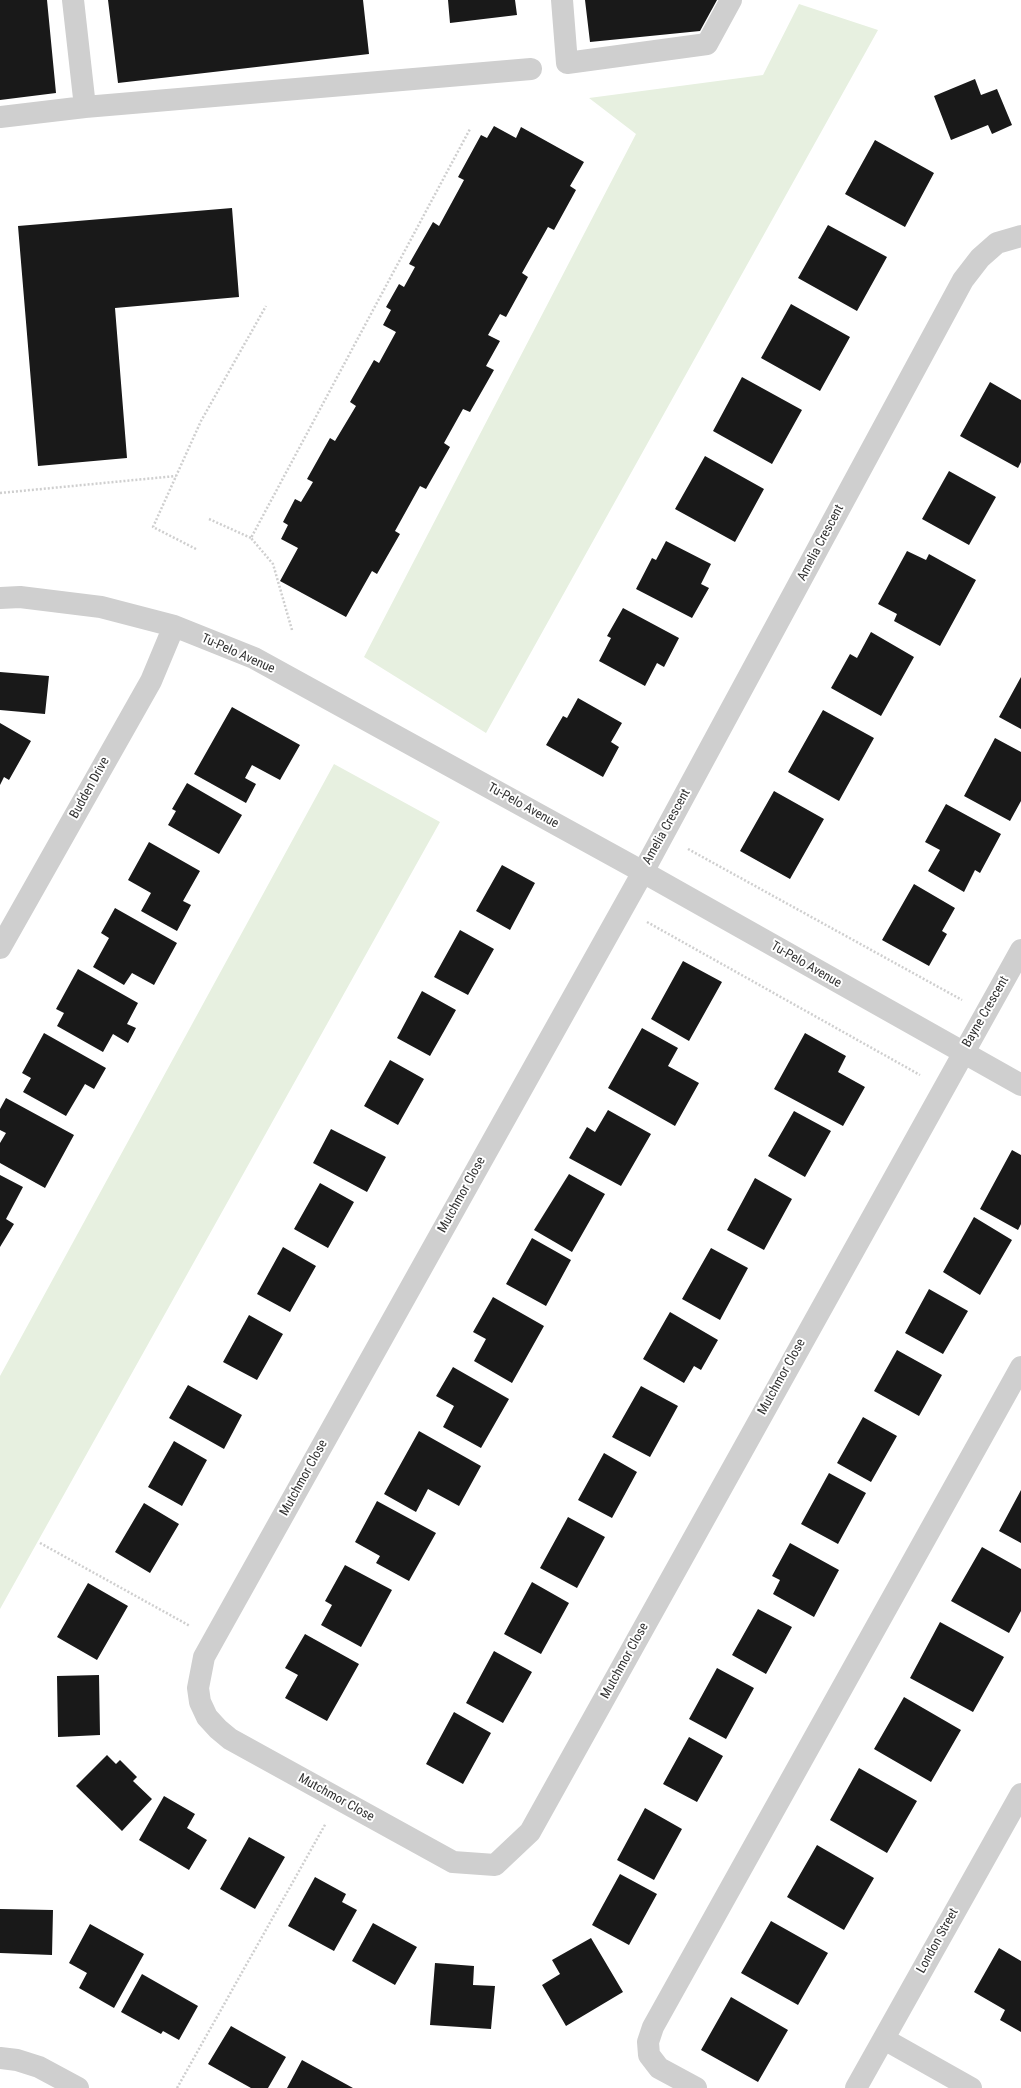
<!DOCTYPE html>
<html>
<head>
<meta charset="utf-8">
<style>
	body { margin:0 }
	canvas { display:block; background:#fff }
</style>
</head>
<body>
<canvas width="1021" height="2088"></canvas>
<script>
const context = document.querySelector('canvas').getContext('2d');
context.lineJoin = 'round';
function fillPath(path, color) { context.fillStyle = color; context.fill(path, 'evenodd'); }
const toPath = rows => new Path2D(rows.map(r => 'M' + r).join(''));
function trace(path, color, width, dash) { context.strokeStyle = color; context.lineWidth = width; context.lineCap = dash ? 'butt' : 'round'; context.setLineDash(dash || []); context.stroke(path); }
function drawText(font, color, halo, rows, align = 'center') {
  context.font = font + ' "Roboto Condensed",sans-serif'; context.lineWidth = 4; context.setLineDash([]); context.textBaseline = 'middle'; context.strokeStyle = halo; context.fillStyle = color; for (const [text, x, y, turn = 0] of rows) {
    context.save(); context.translate(x, y); context.rotate((+turn || 0) * Math.PI / 180); context.textAlign = isNaN(turn) ? turn : align; if (halo) context.strokeText(text, 0, 0); context.fillText(text, 0, 0); context.restore();
  }
}
fillPath(toPath([
	[799,4,878,30,486,733,364,657,636,134,589,98,763,75],
	[334,764,440,822,0,1609,0,1376]
]), '#e7f0e0');
fillPath(toPath([
	[0,0,47,0,56,93,0,100],
	[108,0,363,0,369,54,118,83],
	[448,0,515,0,517,15,450,23],
	[585,0,717,0,700,31,590,42],
	[975,79,981,95,997,89,1012,125,992,134,988,125,951,140,934,96],
	[494,126,516,138,521,127,584,162,570,186,576,190,554,230,548,227,522,273,528,277,506,317,500,314,488,335,500,341,486,366,494,370,470,412,463,409,444,443,450,447,426,489,420,486,395,531,400,534,377,574,372,571,346,617,280,581,298,548,281,539,288,525,283,522,295,499,301,502,313,482,307,479,330,438,335,441,356,406,350,402,374,360,379,363,396,332,383,325,391,310,386,307,399,284,404,287,415,267,409,264,433,222,439,226,464,180,458,177,481,135,487,138],
	[875,140,934,173,905,227,845,194],
	[232,208,239,297,115,308,127,458,38,466,18,226],
	[828,225,887,257,857,311,798,278],
	[791,304,850,337,820,391,761,358],
	[742,377,802,410,772,464,713,431],
	[990,382,1021,400,1021,462,1018,468,960,436],
	[705,456,764,489,735,542,675,509],
	[949,471,996,497,969,545,922,519],
	[666,541,711,564,701,584,709,588,692,618,636,589,652,558,656,560],
	[907,551,926,560,929,554,976,580,940,646,894,621,897,614,878,604],
	[623,608,679,638,664,667,657,663,645,686,599,661,611,638,607,636],
	[871,632,914,657,881,716,831,688,850,654,857,658],
	[0,672,49,676,45,714,0,710],
	[1021,677,1021,729,999,717],
	[578,698,622,723,611,742,619,747,603,777,546,745,563,716,567,718],
	[232,707,300,745,280,780,252,765,245,778,256,784,246,803,194,774],
	[823,710,874,738,839,801,788,772],
	[0,723,31,741,9,780,4,777,0,785],
	[995,738,1021,752,1021,801,1010,821,964,796],
	[187,783,242,815,219,854,168,825,176,811,172,809],
	[774,791,824,819,790,879,740,851],
	[946,804,1001,834,980,873,975,870,964,892,928,871,940,850,925,842],
	[149,842,200,871,183,901,191,905,177,931,141,911,151,893,128,880],
	[502,865,535,883,510,930,476,911],
	[914,884,955,908,942,931,947,934,929,966,882,940],
	[115,908,177,943,154,985,132,973,124,985,93,967,109,938,101,933],
	[460,930,494,949,468,995,434,977],
	[683,961,722,982,689,1041,651,1019],
	[78,969,138,1003,127,1024,136,1028,128,1043,113,1034,103,1052,57,1026,64,1013,56,1009],
	[422,991,456,1010,430,1056,397,1038],
	[642,1028,678,1048,668,1066,699,1083,675,1126,608,1088],
	[44,1033,106,1068,94,1089,85,1084,66,1116,23,1092,31,1078,22,1073],
	[805,1033,846,1056,838,1072,865,1087,843,1126,774,1089],
	[390,1060,424,1079,398,1125,364,1106],
	[6,1098,74,1135,45,1188,0,1163,0,1143,6,1133,0,1130,0,1109],
	[608,1110,651,1134,621,1186,569,1158,587,1127,595,1132],
	[794,1111,831,1131,805,1177,768,1156],
	[331,1129,386,1157,367,1192,313,1163],
	[1012,1150,1021,1155,1021,1224,1018,1230,980,1209],
	[569,1174,605,1194,572,1252,534,1230],
	[0,1175,23,1187,6,1219,14,1224,0,1247],
	[755,1178,792,1199,764,1250,727,1230],
	[320,1183,354,1202,328,1248,294,1229],
	[974,1217,1012,1240,980,1295,943,1272],
	[532,1238,571,1260,546,1306,506,1284],
	[283,1247,316,1266,290,1312,257,1294],
	[711,1248,748,1268,720,1320,682,1299],
	[929,1289,968,1311,943,1354,905,1333],
	[493,1297,544,1326,512,1383,474,1361,486,1339,473,1332],
	[670,1312,718,1340,701,1370,694,1366,684,1383,643,1359],
	[249,1315,283,1334,257,1380,223,1362],
	[897,1350,942,1375,919,1416,874,1391],
	[453,1367,509,1399,481,1448,443,1427,454,1406,436,1396],
	[188,1385,242,1415,224,1449,169,1418],
	[641,1386,678,1406,650,1457,612,1437],
	[863,1417,897,1436,871,1482,837,1463],
	[419,1431,481,1466,459,1506,428,1489,416,1512,384,1494],
	[174,1441,207,1460,182,1506,148,1487],
	[604,1453,637,1472,612,1518,578,1500],
	[829,1473,866,1493,838,1544,801,1524],
	[1021,1490,1021,1543,999,1531],
	[377,1501,436,1533,409,1581,376,1563,380,1556,355,1542],
	[144,1503,179,1524,150,1573,115,1552],
	[568,1517,605,1537,577,1588,540,1568],
	[790,1543,839,1570,814,1617,773,1594,780,1580,772,1576],
	[982,1547,1021,1569,1021,1611,1009,1633,951,1601],
	[345,1565,392,1590,361,1647,321,1625,332,1605,325,1601],
	[532,1582,569,1603,541,1654,504,1634],
	[88,1583,128,1606,97,1660,57,1637],
	[758,1609,792,1627,766,1674,732,1655],
	[940,1622,1004,1657,973,1712,910,1678],
	[305,1634,359,1664,327,1721,285,1698,298,1675,285,1668],
	[494,1651,532,1672,503,1723,466,1703],
	[717,1668,754,1688,726,1739,689,1719],
	[99,1675,100,1735,58,1737,57,1676],
	[904,1697,961,1730,931,1782,874,1749],
	[454,1712,491,1733,463,1784,426,1764],
	[689,1737,723,1756,697,1802,663,1784],
	[107,1755,116,1764,120,1760,137,1777,133,1781,152,1799,122,1831,76,1786],
	[859,1768,917,1801,887,1853,830,1820],
	[164,1796,195,1814,187,1828,207,1840,189,1870,139,1840],
	[645,1808,682,1829,654,1880,617,1860],
	[249,1837,285,1857,255,1909,220,1889],
	[817,1845,874,1878,844,1930,787,1897],
	[620,1874,657,1894,629,1945,592,1925],
	[315,1877,346,1894,342,1902,357,1910,334,1951,288,1926],
	[0,1909,53,1910,52,1955,0,1953],
	[771,1921,828,1953,798,2005,741,1973],
	[373,1923,417,1947,395,1985,352,1961],
	[90,1924,144,1954,114,2008,79,1988,87,1973,69,1963],
	[591,1938,623,1992,566,2026,542,1985,560,1974,552,1960],
	[999,1948,1021,1961,1021,2032,1000,2020,1005,2010,974,1992],
	[435,1963,474,1966,473,1985,495,1986,491,2029,430,2025],
	[142,1974,198,2006,179,2040,163,2031,161,2034,121,2012],
	[731,1997,788,2030,758,2082,701,2050],
	[231,2026,286,2057,268,2088,251,2088,208,2064],
	[302,2060,353,2088,287,2088]
]), '#191919');
trace(toPath([
	[0,493,176,476],
	[209,519,251,538],
	[196,549,153,527,201,421,266,306],
	[292,630,273,564,251,538,470,129],
	[688,849,962,1000],
	[647,922,920,1075],
	[40,1543,190,1626],
	[177,2088,326,1823]
]), '#cfcfcf', 2.5, [2, 2]);
trace(toPath([
	[73,0,85,107,531,69],
	[562,0,567,63,707,44,731,0],
	[0,117,85,107],
	[1021,236,997,243,980,258,963,280,643,872,214,1639,204,1657,198,1688,200,1702,207,1717,218,1729,230,1739,453,1862,495,1865,530,1832,1021,950],
	[0,598,20,597,101,607,174,626,254,658,643,872,1021,1085],
	[0,948,151,681,174,626],
	[884,2039,971,2088],
	[0,2058,17,2060,39,2067,78,2088],
	[696,2088,659,2068,649,2055,648,2042,653,2027,1021,1367],
	[856,2088,1021,1794]
]), '#cfcfcf', 22);
drawText('13px', '#323232', '#fff', [
	["Amelia Crescent",821,543,-62],
	["Tu-Pelo Avenue",238,654,24],
	["Budden Drive",90,788,-61],
	["Tu-Pelo Avenue",523,806,29],
	["Amelia Crescent",667,827,-61],
	["Tu-Pelo Avenue",806,965,30],
	["Bayne Crescent",986,1012,-60],
	["Mutchmor Close",462,1195,-61],
	["Mutchmor Close",782,1377,-61],
	["Mutchmor Close",304,1478,-61],
	["Mutchmor Close",625,1661,-61],
	["Mutchmor Close",336,1798,29],
	["London Street",938,1941,-61]
]);
</script>
</body>
</html>
